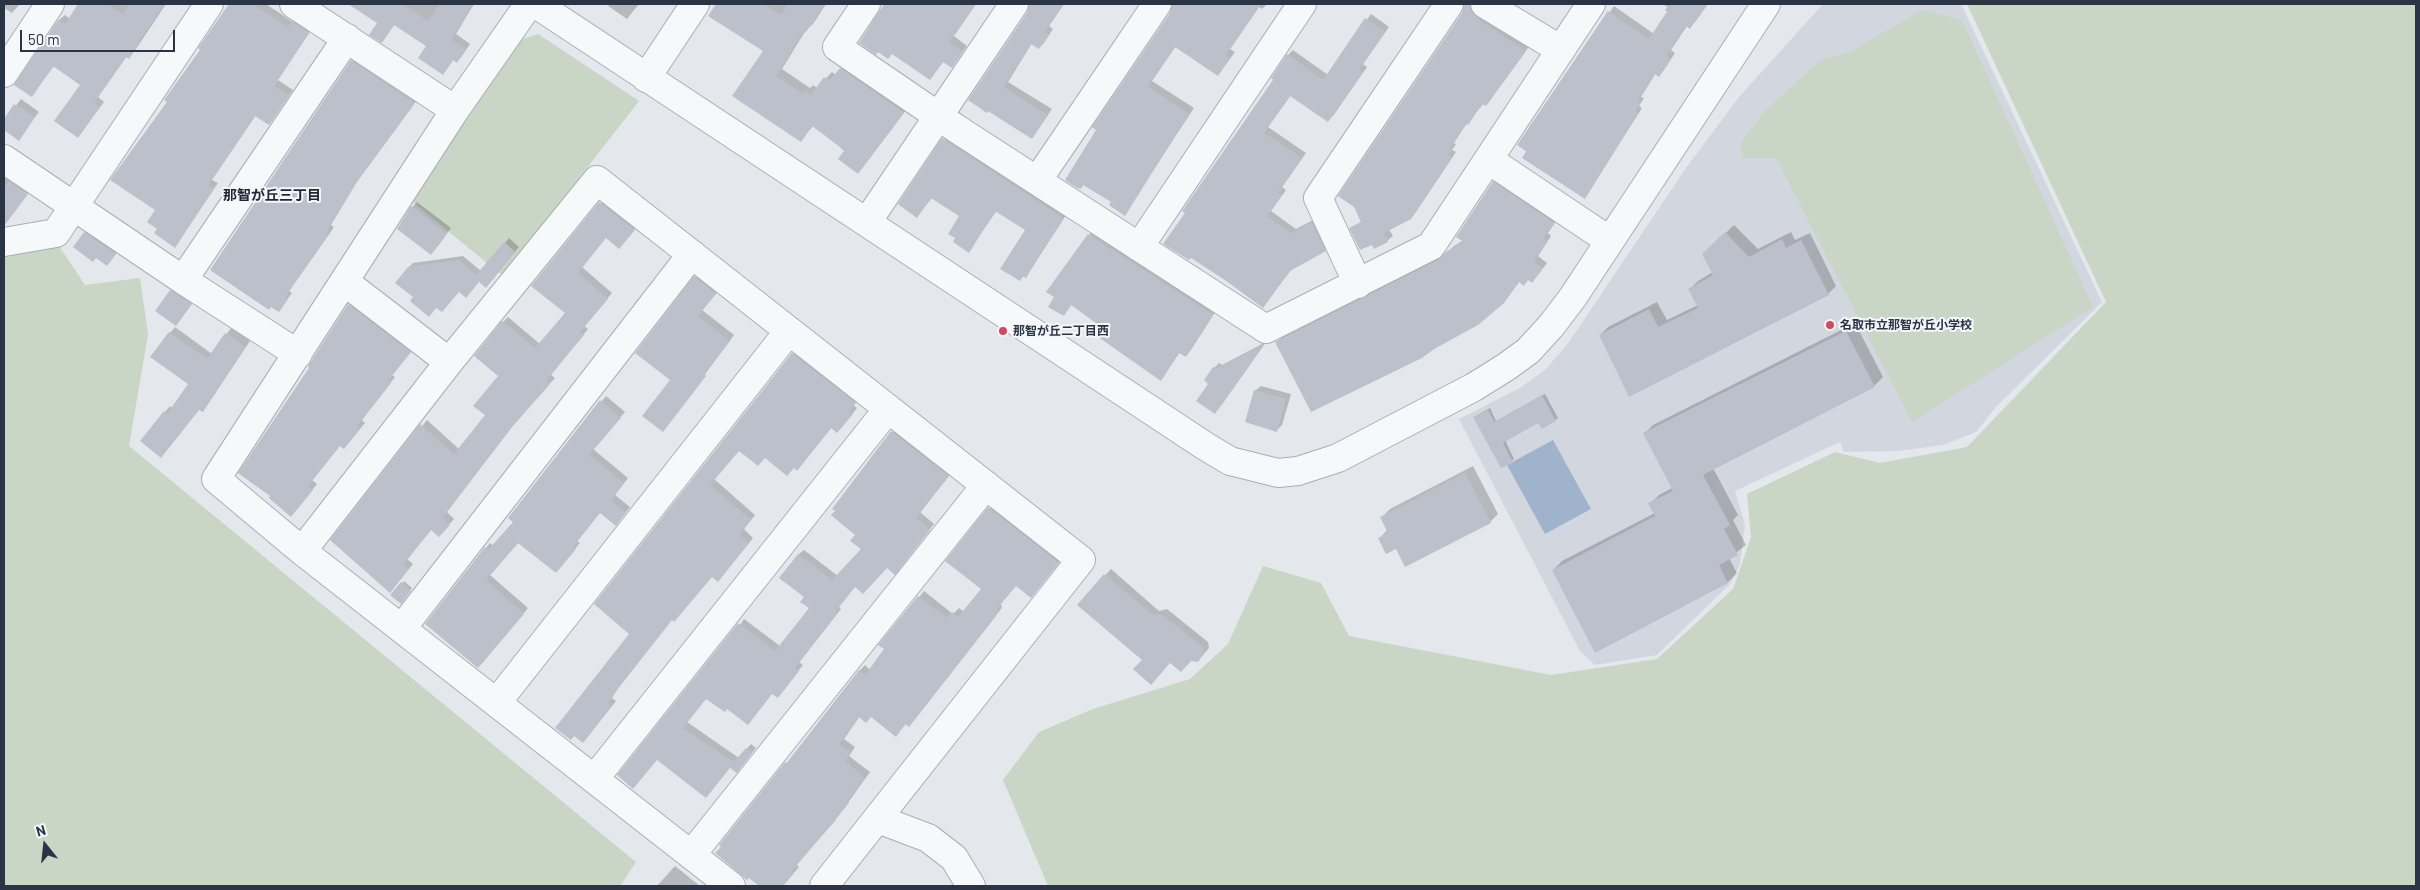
<!DOCTYPE html>
<html>
<head>
<meta charset="utf-8">
<style>
	body { margin:0 }
	#map { position:relative; width:2420px; height:890px; overflow:hidden; background:#e4e7ec; font-family:Barlow,sans-serif }
	canvas { display:block }
	.frame { position:absolute; inset:0; border:5px solid #2b3445; pointer-events:none }
	.north { position:absolute; left:20px; top:820px; width:50px; height:50px; -webkit-text-stroke:4px #f4f6f9; paint-order:stroke; rotate:344deg; font-size:14px; font-weight:700; line-height:20px; text-align:center; color:#2b3445 }
	.north::after { content:''; display:block; margin:auto; width:18px; height:22px; background:#2b3445; clip-path:polygon(50% 0,100% 100%,50% 72%,0 100%) }
	.scale { position:absolute; left:20px; top:30px; width:155px; height:22px; box-sizing:border-box; border:2px solid #2b3445; border-top:0; padding-left:6px; font-size:15px; line-height:18px; white-space:nowrap; color:#2b3445; -webkit-text-stroke:4px #f4f6f9; paint-order:stroke }
</style>
</head>
<body>
<div id="map">
<canvas width="2420" height="890"></canvas>
<div class="frame"></div>
<div class="north">N</div>
<div class="scale">50 m</div>
</div>
<script>
const context = document.querySelector('canvas').getContext('2d');
context.lineJoin = 'round';
function fillPath(path, color) { context.fillStyle = color; context.fill(path, 'evenodd'); }
const toPath = rows => new Path2D(rows.map(r => 'M' + r).join(''));
function trace(path, color, width, dash) { context.strokeStyle = color; context.lineWidth = width; context.lineCap = dash ? 'butt' : 'round'; context.setLineDash(dash || []); context.stroke(path); }
function drawText(font, color, halo, rows, align = 'center') {
  context.font = font + ' Barlow,"Noto Sans JP",sans-serif'; context.lineWidth = 4; context.setLineDash([]); context.textBaseline = 'middle'; context.strokeStyle = halo; context.fillStyle = color; for (const [text, x, y, turn = 0] of rows) {
    context.save(); context.translate(x, y); context.rotate((+turn || 0) * Math.PI / 180); context.textAlign = isNaN(turn) ? turn : align; if (halo) context.strokeText(text, 0, 0); context.fillText(text, 0, 0); context.restore();
  }
}
fillPath(toPath([
	[1823,4,1961,4,2102,302,1996,407,1976,432,1943,445,1898,451,1844,452,1840,442,1735,491,1745,525,1740,564,1731,583,1657,655,1595,665,1580,651,1459,419,1520,388,1545,370,1569,342,1686,168,1739,97]
]), '#d2d6de');
fillPath(toPath([
	[1967,4,2416,4,2416,886,1048,886,1003,780,1039,732,1093,709,1190,679,1228,644,1263,566,1321,583,1349,636,1551,675,1657,659,1733,589,1751,537,1747,494,1835,452,1880,463,1967,447,2106,302],
	[1922,10,1962,20,2093,307,1912,422,1776,158,1742,158,1741,142,1767,109,1821,60,1850,52],
	[538,34,639,101,503,276,410,200,522,39],
	[59,246,85,285,140,278,148,334,129,446,636,862,620,886,4,886,4,255]
]), '#c9d6c5');
fillPath(toPath([
	[1553,440,1591,509,1545,534,1507,465]
]), '#9fb4cc');
fillPath(toPath([
	[4,4,20,4,12,13,4,8],
	[80,4,166,4,134,52,129,58,127,56,98,97,104,102,78,136,81,84,54,66,32,95,15,84,59,20,65,15,70,19],
	[230,4,266,4,293,22,298,17,313,27,278,80,293,90,269,124,256,115,212,180,218,183,175,247,159,228,157,210,169,102,202,49,200,48],
	[350,4,474,4,456,34,470,44,462,56,457,61,454,59,443,73,428,46,395,24,382,41,378,22],
	[610,4,609,4,639,4,627,19,608,6],
	[718,4,826,4,813,24,806,30,782,69,810,88,813,85,817,88,832,72,836,75,847,62,909,106,858,173,845,151,813,126,801,140,765,51,710,15],
	[886,4,976,4,954,36,967,46,952,66,944,61,930,79,893,53,878,51,860,43],
	[1030,4,1064,4,1049,26,1053,29,1044,43,1039,48,1032,43,1008,82,1052,109,1032,138,989,109,1028,13],
	[1174,4,1267,4,1262,9,1259,7,1230,49,1235,52,1218,75,1176,46,1152,81,1194,108,1124,214,1113,201,1084,184,1080,189,1067,180,1171,13],
	[1465,4,1476,4,1530,45,1491,99,1486,104,1484,103,1467,123,1454,143,1456,144,1452,150,1456,152,1416,212,1410,218,1389,229,1393,236,1387,241,1372,243,1351,229,1362,221,1463,13],
	[1662,4,1708,4,1695,22,1690,27,1687,26,1671,50,1675,53,1664,70,1659,75,1656,73,1641,97,1644,98,1639,106,1642,108,1585,198,1518,144,1614,6,1654,34,1668,12,1665,10,1668,7],
	[1371,14,1389,27,1363,64,1367,67,1333,116,1328,120,1291,95,1268,127,1306,153,1282,187,1286,190,1271,211,1296,229,1317,218,1330,245,1292,269,1262,306,1191,256,1288,55,1293,50,1328,75],
	[357,56,419,97,358,180,331,225,334,227,289,291,292,293,279,310,352,61],
	[21,99,39,112,18,139,4,129,4,122],
	[949,134,1068,212,1026,277,1024,276,1020,280,1026,230,997,210,969,251,961,216,932,198,917,216,899,204],
	[4,169,32,188,8,220,4,217],
	[1499,177,1559,217,1548,233,1551,236,1538,256,1547,263,1537,276,1520,281,1503,303,1424,356,1277,342,1282,337,1444,255,1454,246,1464,240,1494,182],
	[606,197,639,224,624,242,606,237,582,267,612,293,584,326,588,329,551,375,555,378,517,420,447,512,454,519,444,530,432,529,407,559,413,564,395,586,332,540,427,420,459,449,487,415,500,376,503,322,508,317,540,344,566,313,533,286],
	[417,202,451,228,436,248,412,207],
	[1734,225,1758,249,1791,232,1795,240,1810,233,1836,286,1828,294,1630,395,1600,335,1608,327,1657,302,1667,320,1698,305,1690,289,1698,281,1713,272,1704,254],
	[90,228,120,248,112,259,85,233],
	[1094,229,1217,309,1191,350,1186,356,1180,352,1161,379,1098,322,1072,304,1063,315,1089,235],
	[509,238,519,247,490,282,479,281,459,291,415,297,408,268,413,263,463,256,481,271],
	[701,272,721,288,702,310,734,335,663,431,695,277],
	[176,286,196,298,176,325,171,291],
	[354,300,415,346,392,375,395,377,362,420,365,423,349,442,341,444,312,480,317,484,296,510,311,367],
	[1855,323,1883,377,1874,386,1713,468,1738,515,1733,520,1746,545,1729,558,1737,573,1728,582,1596,651,1553,570,1562,561,1655,513,1650,504,1659,495,1672,488,1644,434,1653,425],
	[175,327,212,354,231,328,250,341,203,411,200,409,141,440,165,412,170,406,172,408,189,384,170,333],
	[1266,342,1220,407,1210,383,1214,368,1219,363,1222,365],
	[798,349,860,397,853,405,857,408,842,427,832,427,802,464,740,449,714,479,755,515,744,529,753,538,723,575,712,575,672,619,618,688,612,698,616,701,588,736,631,634,596,604],
	[1261,386,1291,394,1282,425,1277,430,1255,391],
	[1545,394,1558,418,1542,428,1539,422,1505,440,1514,459,1512,461,1474,417,1490,408,1496,421],
	[606,396,625,412,593,449,628,478,615,495,630,507,621,519,600,512,577,541,580,543,560,567,519,542,490,575,528,608,483,662,486,548,490,543,493,546,514,522,509,518],
	[897,427,953,471,920,512,934,524,899,568,887,567,855,586,839,607,841,609,799,662,803,665,782,691,728,708,707,697,687,722,739,758,751,744,756,748,741,766,658,758,744,619,780,646,811,608,806,597,781,578,799,554,804,550,838,576,862,548,857,535,834,509],
	[1473,466,1498,514,1490,522,1396,547,1380,538,1388,529,1382,517,1390,509],
	[994,503,1063,557,1036,591,1016,585,1000,604,1002,606,1001,609,914,720,906,723,901,730,871,716,860,716,844,739,855,747,849,756,870,772,834,822,796,865,799,867,787,881,777,882,774,886,761,886,721,845,786,763,792,759,860,670,865,665,870,670,885,649,880,645,924,591,953,614,959,608,964,612,983,588,947,561],
	[1111,569,1159,611,1167,609,1208,642,1209,648,1203,655,1171,661,1143,660,1079,605],
	[404,581,412,588,403,600,392,594],
	[675,866,700,886,657,886]
]), '#0003');
fillPath(toPath([
	[78,4,106,4,123,14,130,4,165,4,139,41,140,42,129,59,126,57,94,103,100,107,78,138,54,121,80,85,53,66,32,97,14,85,58,20,65,24],
	[229,4,253,4,288,27,292,21,309,33,274,86,289,96,269,125,255,116,208,185,214,188,175,248,154,233,157,229,147,222,155,210,110,180,167,102,164,100,200,50,198,48],
	[348,4,402,4,428,21,440,4,473,4,451,40,466,49,457,63,453,60,443,75,418,58,426,46,394,25,382,43,369,35,377,23],
	[716,4,763,4,781,15,788,4,825,4,806,32,804,31,776,76,803,94,805,91,811,95,824,77,829,81,840,68,904,113,858,174,838,159,844,151,839,146,812,126,801,142,732,96,763,51,708,16],
	[884,4,976,4,949,42,963,52,952,68,943,62,930,80,892,54,888,59,878,52,876,55,859,43],
	[1029,4,1064,4,1045,32,1049,35,1039,49,1031,44,1003,87,1048,115,1032,139,988,111,987,113,968,100,1027,13],
	[1172,4,1261,4,1226,55,1230,58,1218,76,1175,47,1147,86,1189,114,1125,216,1109,205,1111,202,1083,185,1082,188,1077,188,1065,180,1096,130,1092,127,1170,13],
	[1464,4,1470,5,1472,12,1481,20,1480,21,1526,51,1486,106,1482,104,1468,125,1466,124,1450,149,1452,150,1448,155,1452,158,1411,219,1384,233,1388,242,1374,249,1372,245,1360,250,1349,228,1361,222,1354,207,1338,196,1462,13],
	[1672,4,1707,4,1690,29,1686,26,1666,56,1671,59,1659,77,1655,74,1637,102,1640,104,1635,111,1638,113,1585,199,1522,158,1526,151,1517,145,1608,11,1649,39],
	[1365,18,1385,32,1359,70,1363,72,1328,122,1290,96,1264,133,1302,158,1278,193,1282,195,1267,216,1291,233,1312,222,1326,251,1290,271,1263,308,1225,280,1191,258,1189,260,1163,244,1185,213,1182,211,1273,80,1271,78,1287,54,1323,80],
	[351,60,415,103,354,186,327,230,330,233,285,297,288,299,279,312,271,307,269,310,210,270],
	[14,104,35,117,19,141,4,130,4,119],
	[942,138,1063,218,1026,278,1023,276,1020,281,1000,269,1025,230,995,211,969,253,953,242,955,238,948,234,959,216,931,198,917,218,898,204],
	[9,181,28,194,4,226,4,189],
	[1493,181,1554,223,1543,239,1547,241,1533,262,1543,268,1532,283,1528,280,1524,286,1519,282,1504,303,1478,325,1423,355,1424,357,1311,412,1275,342,1438,260,1447,251,1464,242,1456,237],
	[599,202,635,230,619,249,606,238,578,273,608,299,580,332,584,335,546,380,550,384,512,427,442,518,450,525,439,537,431,530,403,565,409,569,390,593,330,540,420,424,454,454,485,415,473,406,498,376,474,356,502,321,535,348,565,313,531,286],
	[411,206,447,234,431,255,397,229],
	[84,232,116,254,107,266,96,258,93,262,73,247],
	[1725,232,1749,257,1782,239,1786,248,1801,240,1829,295,1629,397,1599,335,1649,309,1658,327,1698,308,1688,289,1713,275,1702,254],
	[1088,234,1213,315,1186,357,1179,353,1161,381,1091,332,1096,323,1071,305,1064,316,1048,307,1054,297,1046,292],
	[504,242,515,252,486,288,479,282,466,298,459,292,442,312,436,308,429,317,410,301,413,297,395,283,408,267,459,260,476,275],
	[694,276,716,294,698,316,730,341,704,374,706,376,663,432,642,416,670,380,635,353],
	[170,290,192,304,176,326,155,311],
	[348,304,411,352,388,381,391,383,357,426,361,428,344,449,340,446,308,486,313,490,291,517,269,498,270,496,238,473,309,368,308,366],
	[1846,331,1875,387,1703,475,1730,525,1724,529,1738,555,1719,565,1728,583,1595,653,1552,570,1655,516,1648,503,1673,491,1643,433],
	[169,332,207,359,225,333,246,347,203,412,199,410,161,458,140,441,164,411,167,414,188,384,150,357],
	[1264,345,1215,414,1196,401,1208,384,1204,380,1213,367,1217,370,1218,367],
	[792,353,856,403,849,411,853,414,837,433,831,428,797,471,794,468,787,476,765,458,758,466,739,451,710,485,751,520,739,535,749,543,718,582,712,577,674,622,672,620,613,695,608,704,612,706,583,743,574,736,571,740,555,728,629,634,594,604],
	[1254,390,1286,399,1277,432,1245,422],
	[1542,395,1556,421,1542,429,1538,423,1503,443,1513,463,1501,468,1473,417,1488,410,1494,422],
	[600,400,621,418,589,455,624,483,611,500,626,512,616,526,600,513,573,547,576,549,556,573,518,543,486,580,524,614,478,668,425,624,485,547,488,550,513,522,508,518],
	[891,431,949,476,916,518,930,530,895,575,887,568,863,594,855,587,835,612,837,614,795,668,799,671,778,698,772,694,748,725,727,709,725,712,706,699,683,728,734,762,746,748,752,753,737,773,730,768,706,798,657,760,633,789,617,775,738,623,775,651,809,608,800,602,804,597,779,578,798,554,832,580,861,549,850,541,855,535,831,515,835,511,832,509],
	[1465,473,1491,523,1405,567,1396,549,1386,554,1378,538,1388,533,1380,517],
	[988,507,1059,563,1031,598,1016,586,996,610,998,611,996,616,909,727,905,724,896,737,871,717,866,723,859,717,839,744,851,752,845,761,865,778,847,801,849,803,792,871,794,873,783,886,759,886,749,878,747,880,715,853,721,847,719,845,785,762,786,764,859,670,865,675,884,649,878,645,918,596,947,618,953,612,958,617,981,589,945,561],
	[1104,574,1153,615,1161,614,1203,647,1204,654,1198,662,1191,661,1181,672,1170,663,1151,685,1133,669,1142,660,1077,605],
	[401,582,411,591,401,604,390,595]
]), '#bbc0ca');
const minor = toPath([
	[294,4,455,110],
	[529,4,455,110,216,479,302,551,731,886],
	[536,4,1205,446,1230,461,1278,473,1298,471,1338,458,1474,387,1506,367,1528,351,1551,326,1573,297,1766,4],
	[866,4,837,47,957,129,1266,329,1431,246,1591,4],
	[1485,4,1561,50],
	[4,73,50,4],
	[646,78,695,4],
	[4,159,183,280,298,354],
	[1489,160,1610,241],
	[1037,181,1157,4],
	[867,222,1014,4],
	[4,242,56,233,209,4],
	[1139,247,1302,4],
	[183,280,347,38],
	[345,282,449,362],
	[1358,284,1318,198,1449,4],
	[302,551,449,362,597,180,1081,560,824,886],
	[402,628,692,254],
	[497,702,789,331],
	[595,778,888,409],
	[878,819,928,838,954,858,971,886],
	[691,855,986,485]
]);
trace(minor, '#a9aeb7', 30);
trace(minor, '#f7f8fa', 28);
for (const [x, y, r, color] of [
	[1830,325,5,"#d1495b"],
	[1003,331,5,"#d1495b"]
]) { const dot = new Path2D(); dot.arc(x, y, r, 0, 2 * Math.PI); context.fillStyle = color; context.fill(dot); trace(dot, '#f4f6f9', 2); }
drawText('bold 12px', '#2b3445', '#f4f6f9', [
	["名取市立那智が丘小学校",1840,325],
	["那智が丘二丁目西",1013,331]
], 'left');
drawText('bold 14px', '#1d2536', '#f4f6f9', [
	["那智が丘三丁目",272,195]
]);
</script>
</body>
</html>
